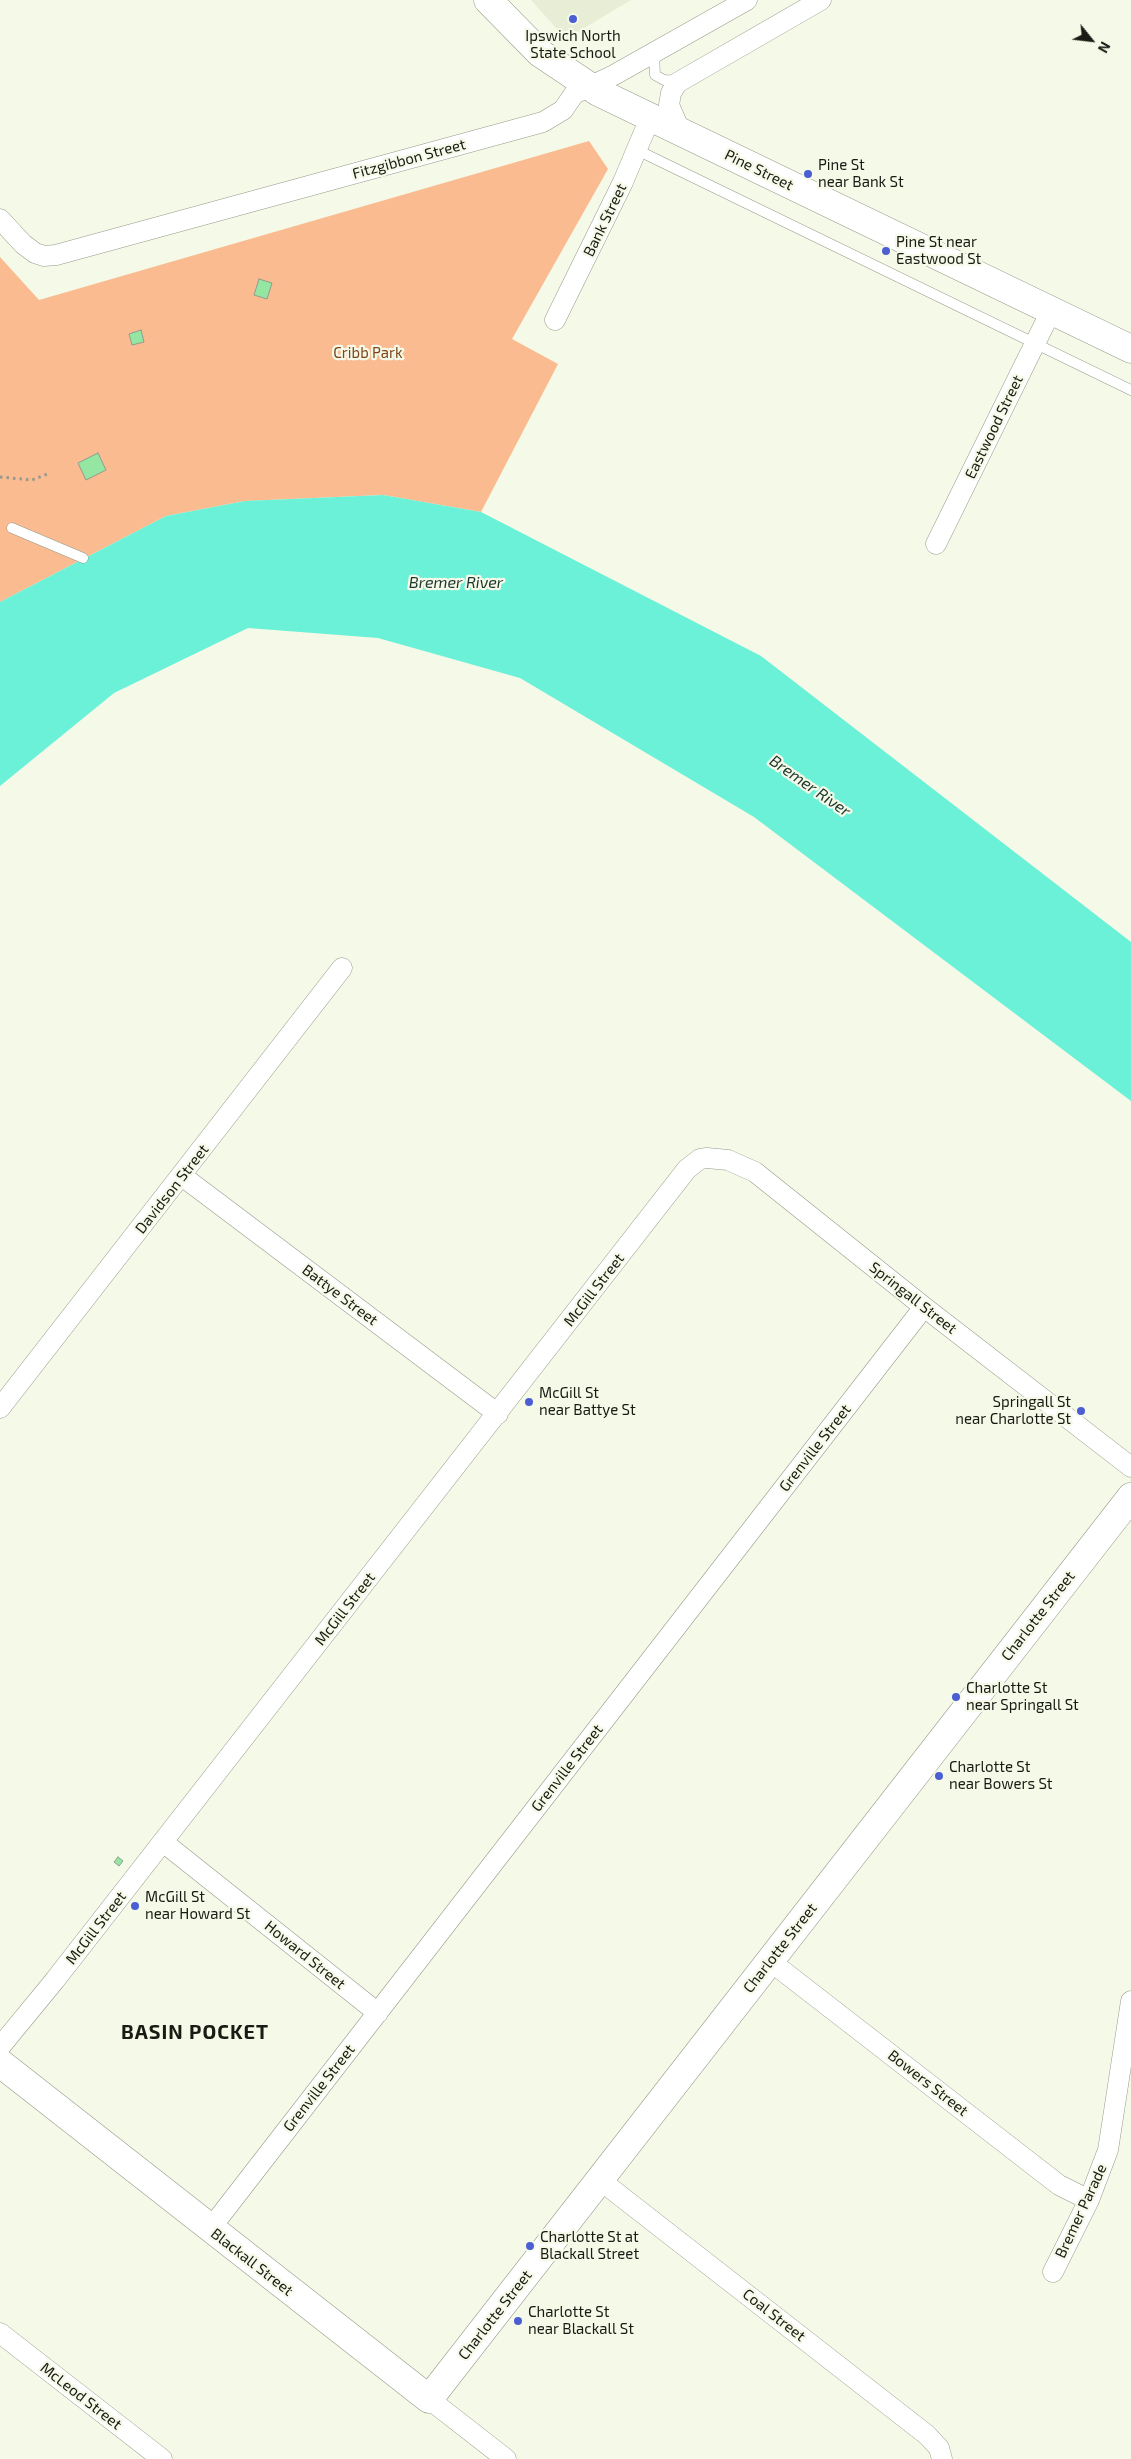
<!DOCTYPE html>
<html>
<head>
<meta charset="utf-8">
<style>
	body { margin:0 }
	#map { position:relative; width:1131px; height:2459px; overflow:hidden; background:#f5f9e7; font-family:"Exo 2",sans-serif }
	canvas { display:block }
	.north { position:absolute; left:1066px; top:15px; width:50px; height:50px; -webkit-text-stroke:4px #f5f9e7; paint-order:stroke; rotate:119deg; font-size:14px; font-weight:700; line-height:20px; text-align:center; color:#191a14 }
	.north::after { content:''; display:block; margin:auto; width:18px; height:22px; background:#191a14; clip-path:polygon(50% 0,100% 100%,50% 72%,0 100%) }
</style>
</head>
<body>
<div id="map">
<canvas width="1131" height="2459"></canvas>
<div class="north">N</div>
</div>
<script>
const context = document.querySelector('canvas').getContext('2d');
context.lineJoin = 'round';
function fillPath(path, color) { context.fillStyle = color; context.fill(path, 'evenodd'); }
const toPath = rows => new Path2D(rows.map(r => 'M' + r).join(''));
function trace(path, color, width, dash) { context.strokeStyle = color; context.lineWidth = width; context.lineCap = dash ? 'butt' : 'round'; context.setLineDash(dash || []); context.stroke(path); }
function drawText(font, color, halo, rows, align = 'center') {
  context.font = font + ' "Exo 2",sans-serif'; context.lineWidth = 4.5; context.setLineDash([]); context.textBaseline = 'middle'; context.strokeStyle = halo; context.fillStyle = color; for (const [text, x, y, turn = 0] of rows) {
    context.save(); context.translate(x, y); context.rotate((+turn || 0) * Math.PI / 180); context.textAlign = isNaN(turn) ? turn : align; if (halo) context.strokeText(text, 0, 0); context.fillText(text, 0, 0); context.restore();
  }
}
fillPath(toPath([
	[531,0,631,0,566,39]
]), '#e8eed5');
fillPath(toPath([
	[589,141,608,169,512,339,558,364,481,512,383,495,245,501,166,516,0,602,0,257,39,300]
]), '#fabb90');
fillPath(toPath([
	[383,495,481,512,761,656,1131,942,1131,1101,754,817,520,678,378,638,248,628,114,693,0,786,0,602,166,516,245,501]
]), '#6af1d8');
const building = toPath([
	[259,279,272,283,267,299,254,295,259,279],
	[141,330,144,342,132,345,129,334,141,330],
	[98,453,106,470,86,480,78,463,98,453],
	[118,1857,123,1861,119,1866,114,1862,118,1857]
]);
fillPath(building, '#95e6a2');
trace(building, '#8f9d90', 1);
const lane = toPath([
	[654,53,655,75,664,80,679,81],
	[637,150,1131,390],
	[12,528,83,558]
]);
const street = toPath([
	[681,133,669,105,671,93,677,83,821,0],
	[0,219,23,244,35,253,44,256,56,255,543,122,563,110,574,94,614,75,747,0],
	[555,320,623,182,650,118],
	[936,544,1051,311],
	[182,1176,498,1414],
	[0,1408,342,968],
	[163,1842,378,2013],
	[770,1961,1059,2185,1089,2200],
	[0,2047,55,1980,687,1169,700,1159,707,1158,728,1160,755,1172,924,1307,1131,1467],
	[600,2180,927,2435,939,2448,942,2459],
	[210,2229,924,1307],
	[1053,2272,1089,2200,1108,2150,1131,2001],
	[0,2333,162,2459],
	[429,2399,506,2459]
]);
const secondary = toPath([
	[488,0,540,53,598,92,1131,349],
	[0,2063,429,2399,1131,1497]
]);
trace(lane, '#979a8a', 11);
trace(street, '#979a8a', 21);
trace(secondary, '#979a8a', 29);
trace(toPath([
	[0,477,32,480,50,473]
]), '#979a8d', 3, [2.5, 4]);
trace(lane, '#fff', 10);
trace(street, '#fff', 20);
trace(secondary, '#fff', 28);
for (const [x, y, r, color] of [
	[573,19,5,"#4c5ed3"],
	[808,174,5,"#4c5ed3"],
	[886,251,5,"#4c5ed3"],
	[529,1402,5,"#4c5ed3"],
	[1081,1411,5,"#4c5ed3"],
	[956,1697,5,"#4c5ed3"],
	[939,1776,5,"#4c5ed3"],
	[135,1906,5,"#4c5ed3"],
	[530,2246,5,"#4c5ed3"],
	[518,2321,5,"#4c5ed3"]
]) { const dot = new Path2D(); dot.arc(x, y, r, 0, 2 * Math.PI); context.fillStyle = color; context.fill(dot); trace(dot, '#f5f9e7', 2); }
drawText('15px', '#191a14', '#f5f9e7', [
	["Ipswich North",573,36,"center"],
	["State School",573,53,"center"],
	["Pine St",818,165],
	["near Bank St",818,182],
	["Pine St near",896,242],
	["Eastwood St",896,259],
	["McGill St",539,1393],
	["near Battye St",539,1410],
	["Springall St",1071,1402,"right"],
	["near Charlotte St",1071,1419,"right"],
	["Charlotte St",966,1688],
	["near Springall St",966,1705],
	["Charlotte St",949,1767],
	["near Bowers St",949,1784],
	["McGill St",145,1897],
	["near Howard St",145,1914],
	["Charlotte St at",540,2237],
	["Blackall Street",540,2254],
	["Charlotte St",528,2312],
	["near Blackall St",528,2329]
], 'left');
drawText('15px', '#191a14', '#f5f9e7', [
	["Fitzgibbon Street",409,159,-15],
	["Pine Street",759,170,26],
	["Bank Street",605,220,-64],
	["Eastwood Street",994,427,-64],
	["Davidson Street",172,1189,-52],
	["McGill Street",594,1290,-52],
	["Battye Street",340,1295,37],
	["Springall Street",913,1298,38],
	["Grenville Street",815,1448,-52],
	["McGill Street",345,1609,-52],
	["Charlotte Street",1038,1616,-52],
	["Grenville Street",567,1768,-52],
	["McGill Street",96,1928,-52],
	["Charlotte Street",780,1948,-52],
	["Howard Street",305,1955,39],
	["Bowers Street",928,2083,38],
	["Grenville Street",319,2088,-52],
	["Bremer Parade",1081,2211,-65],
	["Blackall Street",252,2262,38],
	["Charlotte Street",495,2315,-52],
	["Coal Street",774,2315,38],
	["McLeod Street",81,2396,38]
]);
drawText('15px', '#7d471d', '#f5f9e7', [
	["Cribb Park",368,353]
]);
drawText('italic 16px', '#1e3530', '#f5f9e7', [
	["Bremer River",456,583],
	["Bremer River",810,786,35]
]);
context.letterSpacing = '1px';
drawText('bold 20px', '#191a14', '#f5f9e7', [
	["BASIN POCKET",195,2032]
]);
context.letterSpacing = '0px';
</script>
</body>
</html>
